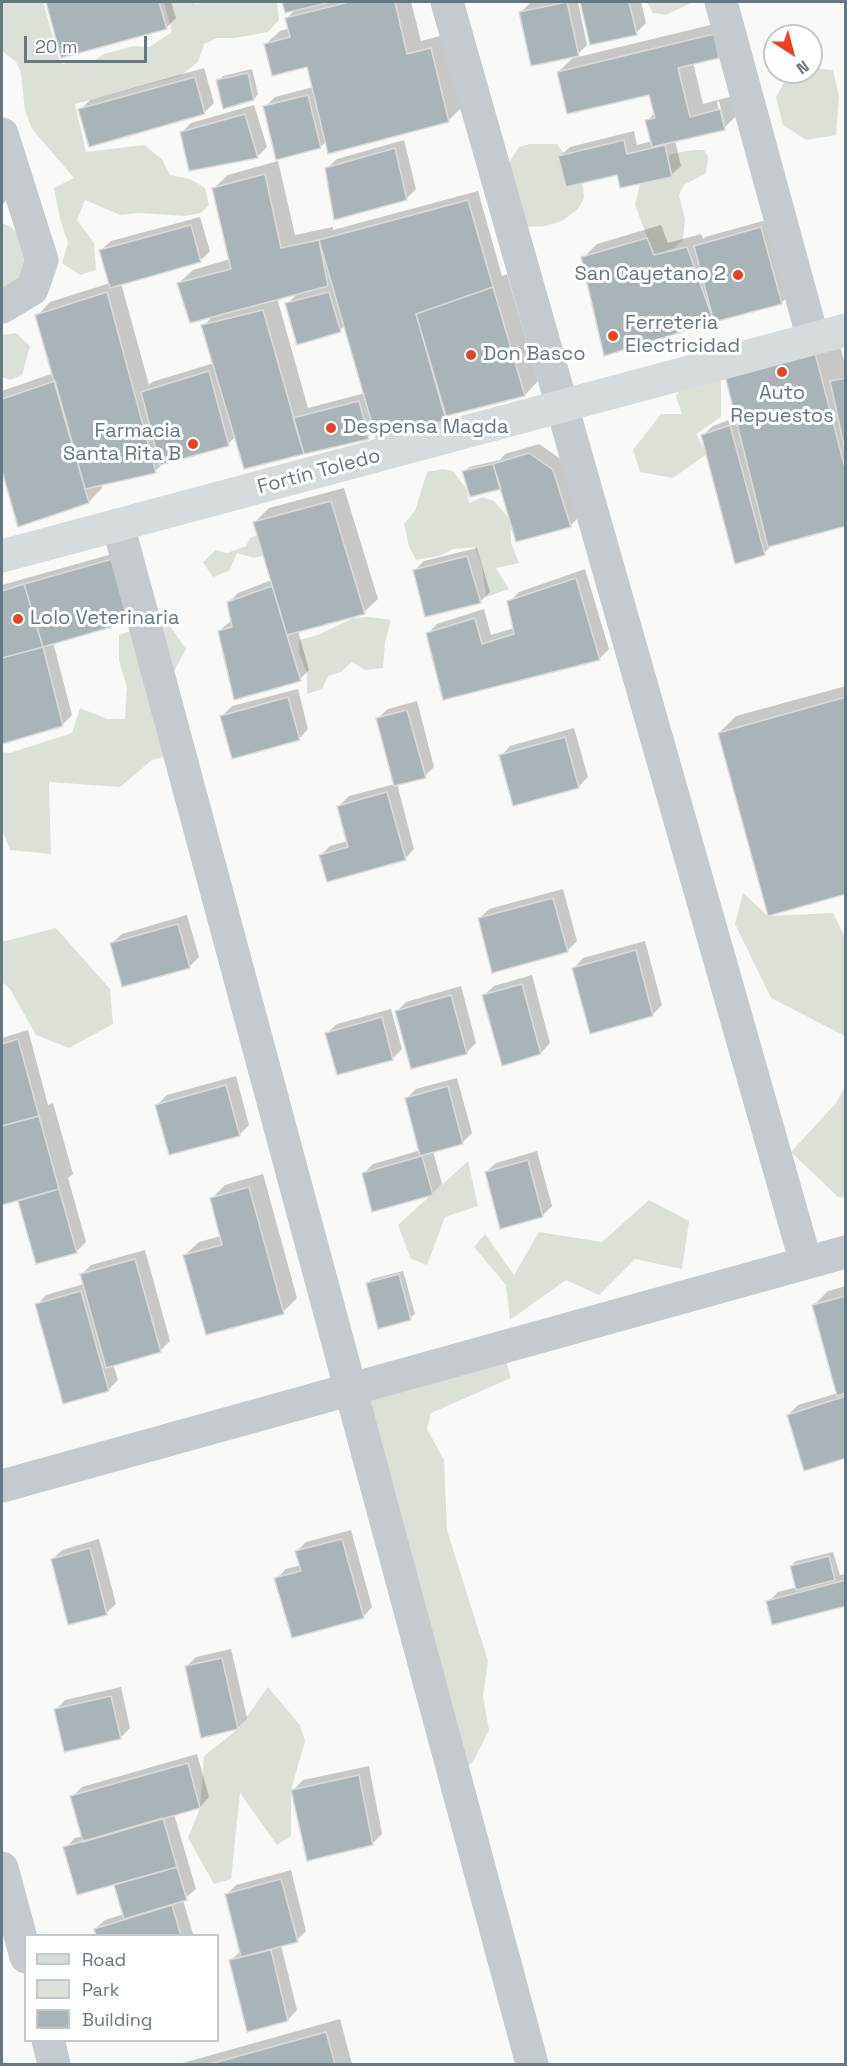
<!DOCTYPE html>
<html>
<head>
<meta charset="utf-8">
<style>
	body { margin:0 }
	#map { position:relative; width:847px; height:2066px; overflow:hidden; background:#f9f9f7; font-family:"Space Grotesk",sans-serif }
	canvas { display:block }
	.frame { position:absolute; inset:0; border:3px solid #637883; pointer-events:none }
	.legend { position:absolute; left:24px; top:1934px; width:195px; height:108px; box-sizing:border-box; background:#fff; border:2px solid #c1c9cd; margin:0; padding:8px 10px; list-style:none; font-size:18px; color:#637883 }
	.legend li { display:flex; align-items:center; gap:12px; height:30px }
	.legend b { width:30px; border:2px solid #c1c9cd }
	.north { position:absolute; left:763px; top:24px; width:60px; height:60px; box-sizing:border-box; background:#fff; border:2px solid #c1c9cd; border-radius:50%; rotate:144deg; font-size:16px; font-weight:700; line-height:24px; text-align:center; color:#637883 }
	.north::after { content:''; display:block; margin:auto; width:21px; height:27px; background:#ec3f24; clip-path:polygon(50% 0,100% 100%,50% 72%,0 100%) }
	.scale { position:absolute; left:24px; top:36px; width:123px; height:27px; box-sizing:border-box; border:3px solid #637883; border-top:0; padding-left:8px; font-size:18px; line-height:21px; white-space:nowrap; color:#637883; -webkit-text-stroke:4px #fff; paint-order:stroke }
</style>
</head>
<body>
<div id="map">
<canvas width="847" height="2066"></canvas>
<div class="frame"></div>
<ul class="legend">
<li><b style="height:8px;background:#d6dbde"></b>Road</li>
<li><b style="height:16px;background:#dce1d7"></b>Park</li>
<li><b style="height:16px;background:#a9b4b9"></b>Building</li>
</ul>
<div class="north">N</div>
<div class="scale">20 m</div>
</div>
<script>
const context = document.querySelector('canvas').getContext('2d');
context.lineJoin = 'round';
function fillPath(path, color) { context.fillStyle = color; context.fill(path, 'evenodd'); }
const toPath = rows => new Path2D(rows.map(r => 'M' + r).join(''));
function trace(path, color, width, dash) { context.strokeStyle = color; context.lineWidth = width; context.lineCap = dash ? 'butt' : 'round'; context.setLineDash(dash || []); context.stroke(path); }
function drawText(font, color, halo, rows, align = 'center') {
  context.font = font + ' "Space Grotesk",sans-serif'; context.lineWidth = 6; context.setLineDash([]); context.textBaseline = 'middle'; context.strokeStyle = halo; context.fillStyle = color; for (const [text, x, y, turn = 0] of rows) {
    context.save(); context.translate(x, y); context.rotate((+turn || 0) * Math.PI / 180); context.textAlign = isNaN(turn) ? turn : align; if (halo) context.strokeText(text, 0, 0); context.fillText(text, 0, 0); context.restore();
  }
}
fillPath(toPath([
	[2,2,43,2,60,62,63,64,78,60,91,63,104,54,134,46,149,47,172,32,164,2,194,2,196,4,207,2,277,2,279,20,268,32,235,38,217,38,204,44,198,62,180,76,75,104,86,152,144,145,162,159,170,175,190,179,205,188,209,205,201,213,185,216,139,213,120,215,85,200,77,220,94,243,96,270,80,275,62,263,68,243,60,219,54,188,74,178,32,129,25,110,21,73,16,62,2,51],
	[647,2,693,2,666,15,653,13],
	[811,68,833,70,839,97,836,135,806,140,783,125,776,97,790,72,811,72],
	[530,144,557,144,578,173,583,188,584,198,578,209,562,221,545,226,527,227,498,180,519,147],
	[693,150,704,150,708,157,706,173,684,185,679,195,685,219,683,240,674,248,654,255,635,205,640,184,653,166,672,154],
	[2,223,11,227,19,235,30,260,16,285,2,288],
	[16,333,30,346,22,375,10,380,2,377,2,335],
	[697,370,721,373,721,417,696,434,707,454,673,478,640,472,633,450,661,414,682,414,676,396],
	[443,469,453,471,467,490,469,503,483,497,494,501,510,520,511,543,519,563,496,568,509,589,486,597,482,567,475,547,453,549,439,556,416,560,409,546,404,524,415,511,427,472],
	[265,532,272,553,254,558,237,553,229,571,213,577,203,562,216,550,227,553,246,546,250,538],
	[369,617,391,620,385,642,383,668,365,670,352,662,341,672,328,676,322,689,307,694,307,673,299,653,299,640,318,635,353,618],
	[165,619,186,649,172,675,195,749,152,760,120,787,49,782,51,854,10,850,2,829,2,752,10,753,72,733,80,708,107,719,125,719,127,688,119,660,119,635],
	[743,893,768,916,833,913,845,937,845,1036,771,998,735,924],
	[56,928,110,989,113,1024,69,1048,36,1035,10,989,2,982,2,942],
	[845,1086,845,1198,838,1197,791,1152,836,1103],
	[468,1161,478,1206,445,1217,427,1265,411,1259,398,1225],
	[649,1200,689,1221,682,1269,635,1259,599,1295,566,1280,510,1320,506,1285,474,1247,485,1234,514,1275,539,1232,602,1242],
	[506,1361,511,1378,431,1413,427,1429,444,1460,447,1530,488,1661,483,1696,489,1730,473,1762,468,1766,352,1411,376,1388],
	[268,1687,300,1725,305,1741,291,1790,291,1836,277,1845,240,1793,231,1879,214,1884,188,1838,200,1808,204,1756,238,1729]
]), '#dce1d7');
fillPath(toPath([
	[47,2,171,2,176,18,166,28],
	[284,2,411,2,421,41,444,35,462,107,448,121,327,141,320,147,265,107,275,97,313,87,308,65,266,44,280,31,290,28,287,18,297,8,286,11],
	[537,2,578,2,587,45,574,58,727,21,732,43,718,56,693,62,703,104,733,96,738,114,724,128,675,140,681,166,671,175,618,174,560,156,570,147,634,131,637,145,652,141,647,121,655,113,651,93,558,72,576,55,520,13,530,3],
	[719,101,724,121,721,121,717,102],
	[581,2,641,2,646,23,636,33,591,43],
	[204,68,214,103,204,113,80,110,90,100],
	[252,69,258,94,254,99,218,81,223,76],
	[254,105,267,147,257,157,182,132,191,123],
	[404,140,416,189,406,199,327,168,337,159],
	[278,161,295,235,333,227,333,230,478,191,502,276,507,274,538,381,525,395,451,413,445,419,375,430,368,437,236,436,228,444,164,463,155,471,101,484,102,488,89,502,19,525,2,465,2,391,54,373,37,316,50,302,110,283,101,250,111,241,200,217,210,251,200,261,121,283,149,385,152,382,214,363,203,326,213,316,179,283,193,270,230,259,214,188,228,175],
	[298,293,287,304,340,330,345,325,365,393,308,408,277,298],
	[2,180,7,199,2,205],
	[770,219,791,293,781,303,714,321,605,354,583,258,597,244,661,225,668,243,701,234,703,239,705,237],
	[836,333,846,367,846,525,773,544,764,553,703,435,713,426,737,417],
	[539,444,562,460,580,516,570,526,501,486,464,472,469,467,500,460,505,454],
	[344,488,378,599,364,612,298,631,309,670,300,679,219,631,232,620,228,603,238,593,272,580,255,522,269,508],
	[477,548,490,592,480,602,415,570,424,561],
	[126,550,53,642,72,715,63,724,2,742,2,585],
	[585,569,609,649,599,659,444,698,427,634,437,624,484,609,491,635,514,628,509,602,519,592],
	[846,686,846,893,719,733,736,716],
	[298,689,308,729,299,739,222,716,232,706],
	[417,701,434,767,425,776,397,784,414,849,405,859,321,855,330,846,348,841,339,806,349,796,395,784,378,718,388,709],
	[574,728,588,777,578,787,501,756,510,746],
	[563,889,577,941,567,951,479,919,489,909],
	[187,915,199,957,189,967,112,943,122,934],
	[645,941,662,1005,653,1014,574,968,583,958],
	[532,975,550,1043,541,1053,484,995,494,986],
	[461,986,476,1043,467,1052,397,1011,406,1002],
	[391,1009,402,1049,392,1059,327,1033,337,1024],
	[28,1030,48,1105,53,1103,73,1174,68,1178,86,1242,76,1252,20,1201,24,1198,2,1204,2,1038],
	[236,1076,249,1125,240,1134,157,1105,167,1095],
	[457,1078,472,1133,462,1143,433,1151,442,1184,432,1194,363,1174,373,1164,421,1150,406,1099,416,1089],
	[537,1151,552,1206,542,1216,486,1172,496,1163],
	[263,1174,297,1298,283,1312,185,1255,199,1242,221,1236,211,1199,225,1185],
	[145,1250,170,1341,160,1351,113,1364,118,1380,108,1390,37,1305,46,1295,84,1284,81,1275,91,1265],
	[403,1271,415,1314,410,1318,367,1284,372,1279],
	[846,1286,846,1456,788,1415,798,1405,838,1393,814,1305,828,1291],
	[351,1530,372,1607,363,1617,276,1579,286,1569,301,1565,297,1551,306,1542],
	[99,1539,116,1604,106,1613,52,1560,62,1550],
	[833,1552,840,1575,846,1574,846,1604,768,1602,778,1592,797,1587,791,1566,796,1561],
	[231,1649,247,1718,238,1728,186,1667,196,1657],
	[121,1687,130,1728,120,1738,56,1710,65,1700],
	[197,1754,209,1797,200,1807,174,1814,196,1889,183,1900,193,1934,191,1936,97,1936,95,1929,105,1920,124,1914,115,1883,65,1848,75,1838,83,1836,72,1797,82,1787],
	[369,1766,382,1834,372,1844,293,1790,303,1780],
	[291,1870,306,1931,297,1940,281,1945,297,2010,288,2020,231,1961,241,1950,227,1894,236,1885],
	[340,2019,352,2064,181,2064,183,2063]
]), '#0003');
const building = toPath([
	[46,2,159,2,167,29,61,58,46,2],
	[282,2,331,2,285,13,282,2],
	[349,2,395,2,407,54,431,48,449,122,328,154,307,67,272,76,264,44,290,37,285,18,349,2],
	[567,2,579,56,531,66,519,12,567,2],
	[580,2,629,2,637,35,590,45,580,2],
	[714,34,719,58,678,68,690,117,720,109,725,130,652,147,645,120,655,118,649,95,567,114,557,72,714,34],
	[248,73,254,100,223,109,216,80,248,73],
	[195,77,205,114,89,147,78,109,195,77],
	[308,95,321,148,276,160,263,106,308,95],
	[245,114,258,158,189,171,180,132,245,114],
	[624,140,627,154,665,145,672,177,620,188,617,175,566,187,558,156,624,140],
	[395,148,407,200,334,220,325,168,395,148],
	[265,174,281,248,319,240,328,286,190,323,177,283,231,269,212,188,265,174],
	[468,200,493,287,416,314,446,420,377,441,319,240,468,200],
	[191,225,201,262,110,288,99,250,191,225],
	[761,227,782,304,714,322,694,246,761,227],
	[647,238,654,255,687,247,714,322,604,356,581,257,647,238],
	[493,287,525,396,446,416,416,314,493,287],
	[107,292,156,473,85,489,35,315,107,292],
	[329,292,341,332,297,345,285,303,329,292],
	[263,310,304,454,244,469,201,325,263,310],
	[815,353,846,472,846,526,768,547,725,376,815,353],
	[209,371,229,446,160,465,141,392,209,371],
	[846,378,846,455,830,381,846,378],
	[55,381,89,503,18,527,2,471,2,399,55,381],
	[359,401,369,439,304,454,293,418,359,401],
	[730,425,765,555,735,564,701,435,730,425],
	[529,453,553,470,571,527,516,542,493,464,529,453],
	[493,464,501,489,470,497,462,471,493,464],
	[331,501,365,614,287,635,253,522,331,501],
	[467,556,481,603,425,617,413,570,467,556],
	[116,558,132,621,43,647,24,584,116,558],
	[576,578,600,660,443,700,426,633,475,618,482,644,514,634,507,601,576,578],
	[24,584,43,647,2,658,2,591,24,584],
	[272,586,301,681,234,700,218,631,232,627,227,602,272,586],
	[43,647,63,726,2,744,2,658,43,647],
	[288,697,300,740,232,759,220,716,288,697],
	[846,697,846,894,768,916,718,733,846,697],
	[407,710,426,778,394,786,376,718,407,710],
	[565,737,579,788,513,806,499,755,565,737],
	[387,792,406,860,327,882,319,855,348,847,337,806,387,792],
	[553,898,568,952,492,973,478,918,553,898],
	[178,924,190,968,122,987,110,943,178,924],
	[636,950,653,1016,590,1034,572,968,636,950],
	[522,984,541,1054,502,1066,482,995,522,984],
	[451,995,467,1054,411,1069,395,1011,451,995],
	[382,1017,393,1060,337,1075,325,1033,382,1017],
	[18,1039,39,1116,2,1126,2,1044,18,1039],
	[226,1085,240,1136,169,1155,155,1105,226,1085],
	[448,1086,463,1144,420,1156,405,1098,448,1086],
	[39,1116,59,1189,2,1205,2,1126,39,1116],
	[422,1156,433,1195,372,1212,362,1173,422,1156],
	[528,1160,543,1217,500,1229,485,1172,528,1160],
	[249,1187,284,1314,206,1335,183,1255,222,1245,210,1198,249,1187],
	[59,1189,77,1253,36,1264,18,1201,59,1189],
	[135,1259,161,1352,106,1368,80,1274,135,1259],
	[399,1274,411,1320,378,1329,366,1283,399,1274],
	[81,1291,109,1391,63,1404,35,1304,81,1291],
	[846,1296,846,1393,837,1396,812,1305,846,1296],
	[846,1396,846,1458,804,1471,787,1415,846,1396],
	[342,1539,364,1618,292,1638,274,1578,301,1571,295,1551,342,1539],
	[90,1548,107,1615,68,1625,51,1559,90,1548],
	[829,1556,835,1580,796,1590,790,1566,829,1556],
	[846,1580,846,1606,772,1625,766,1601,846,1580],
	[222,1658,238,1729,201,1738,185,1666,222,1658],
	[111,1696,121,1739,64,1752,54,1709,111,1696],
	[188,1763,200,1808,83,1842,70,1796,188,1763],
	[359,1775,373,1845,307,1861,291,1790,359,1775],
	[163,1818,177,1867,77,1895,63,1847,163,1818],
	[177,1867,187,1900,124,1919,114,1885,177,1867],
	[281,1879,298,1942,241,1957,225,1894,281,1879],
	[172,1905,181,1936,96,1936,94,1929,172,1905],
	[271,1950,288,2021,247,2032,229,1960,271,1950],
	[326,2032,335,2064,210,2064,326,2032]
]);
fillPath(building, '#a9b4b9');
trace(building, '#dbdbd9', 1.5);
trace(toPath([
	[447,2,806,1263],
	[721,2,813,339],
	[2,134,42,260,32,289,2,307],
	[118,525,532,2064],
	[2,1486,846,1252],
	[2,1868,26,1957],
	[48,2040,54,2064]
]), '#c4cacd', 33);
trace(toPath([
	[2,556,846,330]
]), '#d6dbde', 33);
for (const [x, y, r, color] of [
	[738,275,6,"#ec3f24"],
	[613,336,6,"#ec3f24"],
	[471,355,6,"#ec3f24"],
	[782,372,6,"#ec3f24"],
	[331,428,6,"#ec3f24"],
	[193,444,6,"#ec3f24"],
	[18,619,6,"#ec3f24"]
]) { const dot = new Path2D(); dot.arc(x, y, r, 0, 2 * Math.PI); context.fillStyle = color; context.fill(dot); trace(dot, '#fff', 2); }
drawText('20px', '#637883', '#fff', [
	["San Cayetano 2",726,275,"right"],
	["Ferreteria",625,324],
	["Electricidad",625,347],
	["Don Basco",483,355],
	["Auto",782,394,"center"],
	["Repuestos",782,417,"center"],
	["Despensa Magda",343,428],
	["Farmacia",181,432,"right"],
	["Santa Rita B",181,455,"right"],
	["Lolo Veterinaria",30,619]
], 'left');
drawText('20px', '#637883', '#fff', [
	["Fortín Toledo",319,472,-15]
]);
</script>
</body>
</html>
